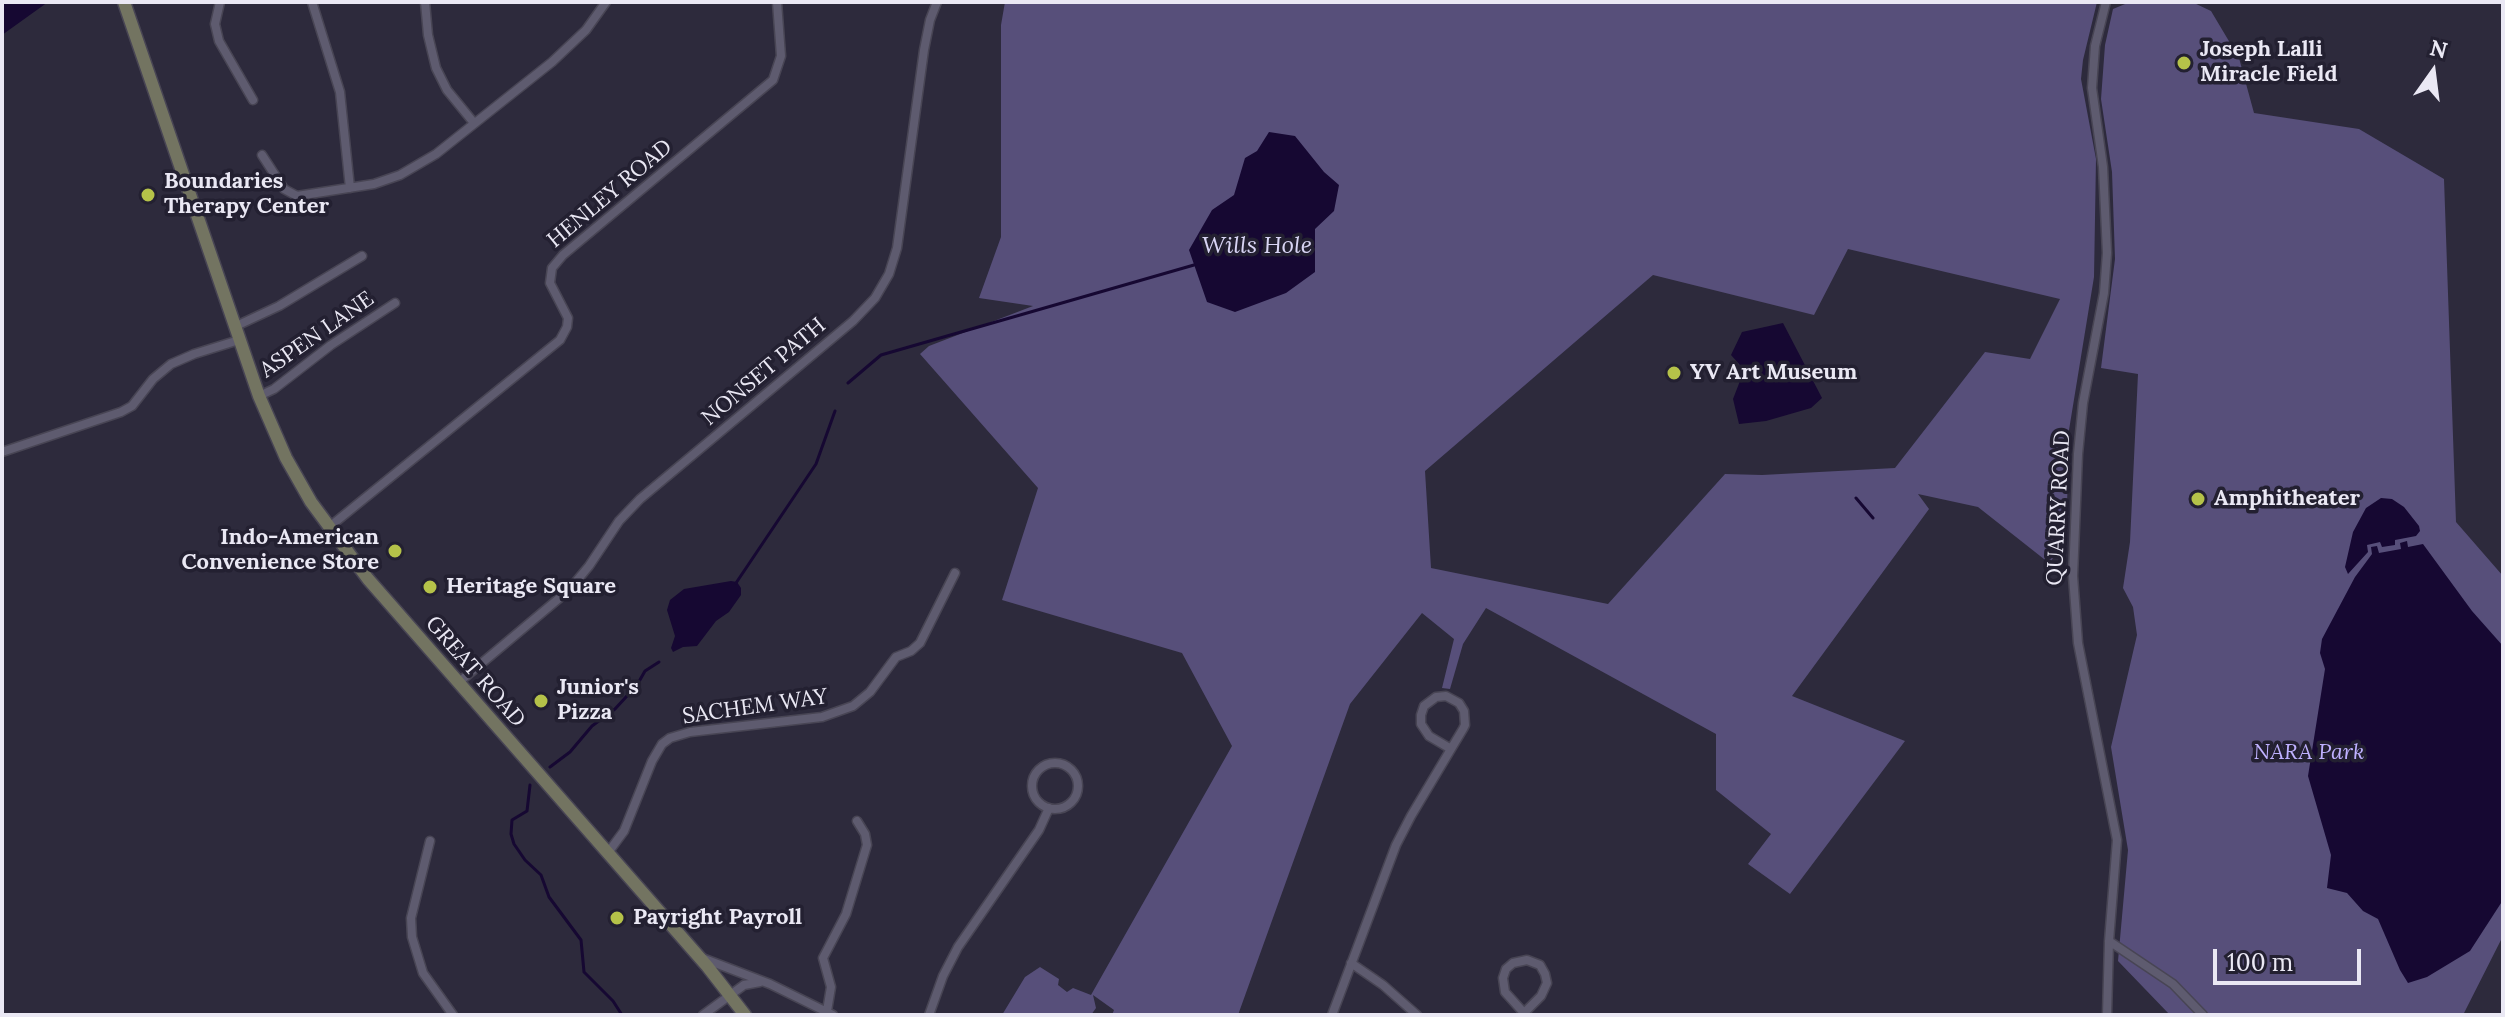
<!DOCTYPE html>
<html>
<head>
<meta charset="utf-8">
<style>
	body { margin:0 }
	#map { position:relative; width:2505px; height:1017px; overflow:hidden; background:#2d2a3c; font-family:Lora,serif }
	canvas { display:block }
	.frame { position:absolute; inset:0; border:4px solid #eae8f4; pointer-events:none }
	.north { position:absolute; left:2393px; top:32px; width:80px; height:80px; -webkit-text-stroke:6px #232031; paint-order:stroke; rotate:14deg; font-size:22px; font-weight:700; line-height:32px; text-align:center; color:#eae8f4 }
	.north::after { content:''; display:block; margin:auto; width:28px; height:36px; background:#eae8f4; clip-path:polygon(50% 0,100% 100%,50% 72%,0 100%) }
	.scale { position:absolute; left:2213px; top:949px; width:148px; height:36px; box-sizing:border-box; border:4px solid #eae8f4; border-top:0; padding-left:10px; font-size:24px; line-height:28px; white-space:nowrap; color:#eae8f4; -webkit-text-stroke:6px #232031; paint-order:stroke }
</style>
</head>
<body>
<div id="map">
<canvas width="2505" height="1017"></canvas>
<div class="frame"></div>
<div class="north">N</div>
<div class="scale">100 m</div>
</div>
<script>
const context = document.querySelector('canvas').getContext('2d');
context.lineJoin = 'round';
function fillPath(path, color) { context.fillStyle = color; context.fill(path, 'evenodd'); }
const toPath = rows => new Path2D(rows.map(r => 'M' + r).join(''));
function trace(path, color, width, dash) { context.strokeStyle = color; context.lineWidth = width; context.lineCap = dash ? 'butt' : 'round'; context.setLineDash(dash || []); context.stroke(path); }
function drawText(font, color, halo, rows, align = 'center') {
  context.font = font + ' Lora,serif'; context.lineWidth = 7; context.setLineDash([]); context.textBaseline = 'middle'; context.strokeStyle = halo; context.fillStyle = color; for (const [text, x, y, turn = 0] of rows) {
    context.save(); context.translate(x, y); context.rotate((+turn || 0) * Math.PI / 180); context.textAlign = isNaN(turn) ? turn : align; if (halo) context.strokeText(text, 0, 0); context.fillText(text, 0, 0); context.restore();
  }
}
fillPath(toPath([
	[1005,2,2097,2,2083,60,2081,79,2096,159,2094,277,2069,430,2066,543,2049,563,1978,507,1918,494,1929,509,1792,696,1905,741,1790,894,1748,864,1771,834,1716,790,1716,734,1486,608,1463,644,1450,689,1442,688,1454,639,1422,613,1350,704,1238,1015,1112,1015,1114,1010,1093,995,1096,1008,1091,1015,1002,1015,1025,977,1040,967,1059,979,1058,985,1067,992,1073,988,1091,995,1232,746,1182,653,1002,600,1038,488,920,354,929,346,1033,306,979,298,1001,237,1001,25],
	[1848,249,2060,299,2030,359,1985,352,1895,468,1762,475,1725,474,1608,604,1431,568,1425,471,1653,275,1814,315],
	[2130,2,2192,2,2211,11,2239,58,2254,113,2359,129,2444,179,2456,522,2503,576,2503,936,2463,1015,2170,1015,2118,961,2128,850,2111,747,2137,635,2133,607,2123,588,2130,542,2138,374,2101,368,2115,259,2112,172,2101,99,2105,45,2113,9]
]), '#574f7a');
fillPath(toPath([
	[2,2,48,2,2,35],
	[1269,132,1295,136,1324,172,1339,185,1334,211,1315,229,1315,272,1286,293,1235,312,1207,302,1189,250,1212,210,1234,195,1245,158,1257,151],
	[1783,323,1822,398,1811,408,1766,421,1739,424,1733,399,1740,381,1740,365,1731,355,1742,332],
	[2381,498,2392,499,2404,507,2419,526,2420,531,2416,536,2395,540,2395,545,2382,547,2380,542,2367,545,2368,552,2348,574,2345,567,2353,532,2366,508],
	[2407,541,2408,547,2423,544,2472,611,2503,646,2503,900,2470,951,2427,977,2408,983,2400,970,2378,919,2363,911,2347,893,2327,888,2331,855,2308,776,2325,669,2320,653,2322,639,2355,577,2372,554,2371,547,2377,546,2379,553,2401,549,2400,543],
	[731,581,737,582,741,588,741,595,729,612,716,621,697,646,683,647,673,652,671,648,675,636,667,610,670,600,684,589]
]), '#160832');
trace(toPath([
	[848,383,881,355,1194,265],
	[1856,498,1873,518],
	[736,583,816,464,835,411],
	[550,767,570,752,592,726,615,709,637,685,645,671,659,662],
	[530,785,527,811,512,820,511,834,514,844,525,860,541,875,549,897,581,940,584,972,613,1001,622,1015]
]), '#160832', 3);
const street = toPath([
	[220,2,215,24,219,41,253,100],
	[312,2,340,92,350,188],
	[425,2,428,35,436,68,447,90,474,123],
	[2106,2,2095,46,2092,88,2103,167,2107,253,2104,293,2083,403,2078,454,2073,576,2078,643,2117,840,2109,941,2107,1015],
	[262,155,284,189,297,196,374,184,400,175,436,154,552,62,586,30,606,2],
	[234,327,279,306,362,256],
	[259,396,274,389,331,345,395,303],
	[2,452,121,412,132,406,153,379,171,364,194,354,239,340],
	[328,528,560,340,567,327,568,318,550,283,552,268,563,255,773,80,781,56,777,2],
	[458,683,569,590,589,566,619,521,640,499,853,321,875,298,889,274,897,248,924,50,930,20,937,2],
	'1032 786a23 23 0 1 1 46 0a23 23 0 1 1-46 0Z',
	[430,841,411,918,412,937,423,973,453,1015],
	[607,854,624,831,652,761,662,744,670,738,690,732,822,717,853,706,870,692,896,657,911,651,920,643,955,573],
	[2109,941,2173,984,2203,1015],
	[702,958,770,984,833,1015],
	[1351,963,1383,985,1417,1015],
	[827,1011,831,987,823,958,846,914,867,845,865,834,857,821],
	[703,1015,744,985,760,982],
	[929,1015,943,976,958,947,1039,830,1049,808],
	[1332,1015,1396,845,1411,816,1451,749,1463,729,1465,725,1464,711,1459,703,1446,696,1436,697,1424,706,1421,715,1421,724,1429,736,1451,749],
	[1522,1015,1541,996,1547,983,1545,974,1540,965,1527,960,1513,963,1506,969,1503,978,1505,992,1524,1013]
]);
const secondary = toPath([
	[124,2,259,396,286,458,311,502,368,579,707,966,745,1015]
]);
trace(street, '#484554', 11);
trace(secondary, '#484554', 15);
trace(street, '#5e5b6f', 8);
trace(secondary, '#737461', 12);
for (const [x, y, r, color] of [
	[2184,63,8,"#b5c249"],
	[148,195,8,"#b5c249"],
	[1674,373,8,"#b5c249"],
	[2198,499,8,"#b5c249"],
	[395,551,8,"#b5c249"],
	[430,587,8,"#b5c249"],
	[541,701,8,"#b5c249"],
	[617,918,8,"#b5c249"]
]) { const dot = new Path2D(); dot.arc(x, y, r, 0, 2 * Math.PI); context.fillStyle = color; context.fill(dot); trace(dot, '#232031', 3); }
drawText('bold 22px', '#eae8f4', '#232031', [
	["Joseph Lalli",2200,50],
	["Miracle Field",2200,75],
	["Boundaries",164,182],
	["Therapy Center",164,207],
	["YV Art Museum",1690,373],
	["Amphitheater",2214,499],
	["Indo-American",379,538,"right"],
	["Convenience Store",379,563,"right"],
	["Heritage Square",446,587],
	["Junior's",557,688],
	["Pizza",557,713],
	["Payright Payroll",633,918]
], 'left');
drawText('22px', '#eae8f4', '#232031', [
	["HENLEY ROAD",610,194,-40],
	["ASPEN LANE",317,335,-35],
	["NONSET PATH",764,372,-40],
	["QUARRY ROAD",2059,508,-87],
	["GREAT ROAD",475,672,49],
	["SACHEM WAY",755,707,-8]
]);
drawText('italic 22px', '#bfb1ff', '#232031', [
	["NARA Park",2309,753]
]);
drawText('italic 24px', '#d8d4f4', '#232031', [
	["Wills Hole",1257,246]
]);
</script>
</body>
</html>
